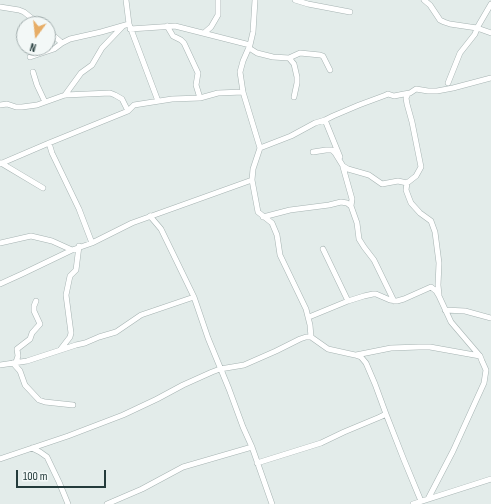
<!DOCTYPE html>
<html>
<head>
<meta charset="utf-8">
<style>
	body { margin:0 }
	#map { position:relative; width:491px; height:504px; overflow:hidden; background:#e3ecea; font-family:"Sofia Sans Condensed",sans-serif }
	canvas { display:block }
	.north { position:absolute; left:16px; top:16px; width:40px; height:40px; box-sizing:border-box; background:#f3f8f7; border:1px solid #a0acac; border-radius:50%; rotate:195deg; font-size:11px; font-weight:700; line-height:16px; text-align:center; color:#243b3b }
	.north::after { content:''; display:block; margin:auto; width:14px; height:18px; background:#e7ad66; clip-path:polygon(50% 0,100% 100%,50% 72%,0 100%) }
	.scale { position:absolute; left:16px; top:470px; width:90px; height:18px; box-sizing:border-box; border:2px solid #243b3b; border-top:0; padding-left:5px; font-size:12px; line-height:14px; white-space:nowrap; color:#243b3b; -webkit-text-stroke:3px #f3f8f7; paint-order:stroke }
</style>
</head>
<body>
<div id="map">
<canvas width="491" height="504"></canvas>
<div class="north">N</div>
<div class="scale">100 m</div>
</div>
<script>
const context = document.querySelector('canvas').getContext('2d');
context.lineJoin = 'round';
const toPath = rows => new Path2D(rows.map(r => 'M' + r).join(''));
function trace(path, color, width, dash) { context.strokeStyle = color; context.lineWidth = width; context.lineCap = dash ? 'butt' : 'round'; context.setLineDash(dash || []); context.stroke(path); }
const street = toPath([
	[126,0,129,24,158,101],
	[255,0,253,32,250,45,243,61,240,72,243,92,260,148,253,169,252,180,258,212,272,223,277,235,280,255,306,309,310,325,311,337],
	[295,0,308,4,350,12],
	[424,0,430,5,440,20,444,22,450,24,477,28,491,33],
	[0,7,19,10,24,12,39,24],
	[167,26,173,36,181,40,184,43,198,73,196,85,200,98],
	[130,29,175,26,250,45],
	[48,31,62,43],
	[204,33,211,27,218,15,218,0],
	[249,48,257,53,273,57,289,58,300,53,320,55,323,56,330,70],
	[30,57,54,49,62,43,70,39,101,32,129,24],
	[289,58,294,64,297,77,297,83,294,97],
	[33,72,37,85,45,102],
	[448,83,460,53,475,34,477,28,491,4],
	[408,94,406,98,407,104,412,122,421,167,416,176,407,183,406,190,409,198,411,203,420,213,431,221,435,232,439,263,438,285,439,295],
	[65,95,81,73,92,65,102,48,123,26],
	[0,105,7,104,16,107,22,107,37,105,65,95,110,93,115,95,122,99,128,111],
	[325,120,340,157],
	[49,143,52,153,79,209,92,243],
	[260,148,291,136,315,123,325,120,333,116,359,105,386,95,388,94,394,96,404,94,410,93,416,89,428,91,437,91,453,88,491,78],
	[313,152,326,150,332,150,335,153,343,166,348,169,369,175,382,184,398,181,407,183],
	[1,163,43,188],
	[0,164,49,143,128,111,134,105,172,99,200,98,218,93,243,92],
	[343,167,352,199,351,206],
	[150,216,161,229,194,297,208,338,229,389,243,427,252,447,272,504],
	[263,217,290,210,329,205,341,202,347,203,351,206,357,223,359,239,364,247,374,260,394,301],
	[0,243,31,236,52,241,72,250],
	[323,249,348,301],
	[0,284,22,274,72,250,92,243,132,223,252,180],
	[445,310,465,311,491,318],
	[309,317,348,301,364,296,373,294,376,294,390,300,397,301,404,299,431,287,436,291,439,296,451,322,480,356,482,361,486,370,484,383,453,451,428,499],
	[60,350,70,337,71,333,66,295,70,276,76,270,79,246],
	[356,355,391,348,419,347,430,347,480,356],
	[16,362,18,356,17,349,30,339,32,333,40,324,34,311,34,306,36,301],
	[13,363,20,371,25,385,39,400,45,402,73,405],
	[0,365,27,361,76,345,85,343,99,337,116,332,141,315,194,297],
	[32,448,40,452,47,457,59,482,68,504],
	[0,459,68,436,123,415,157,399,183,385,212,372,220,369,244,365,276,351,300,339,306,337,311,337,328,349,355,355,361,357,366,363,375,384,386,414,404,460,421,501],
	[257,463,321,443,344,432,380,417,386,414],
	[107,504,142,489,183,467,252,447],
	[413,504,491,479]
]);
trace(street, '#a6b3b2', 6);
trace(street, '#fff', 5);
</script>
</body>
</html>
